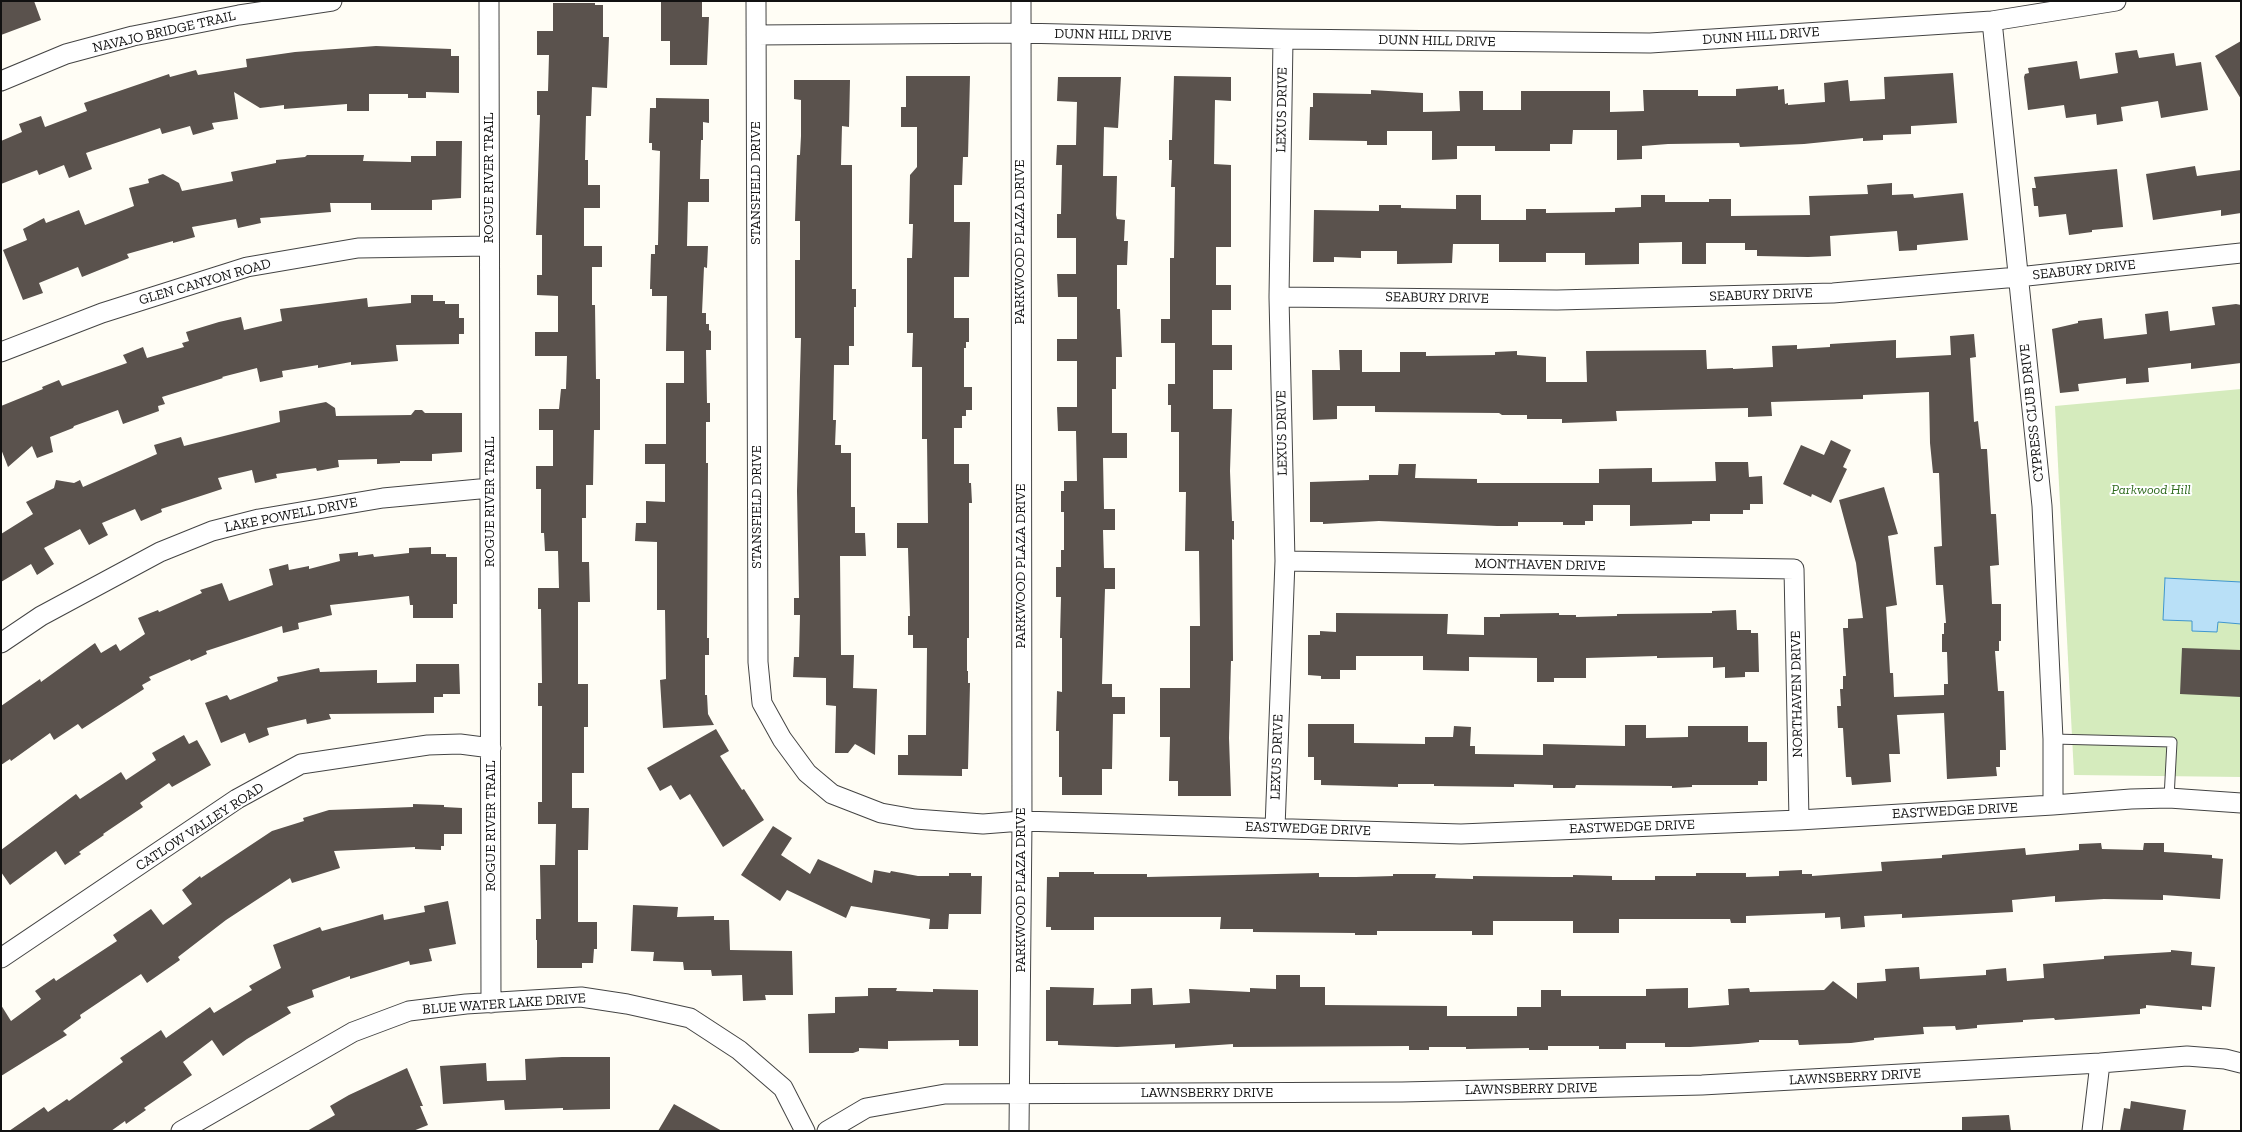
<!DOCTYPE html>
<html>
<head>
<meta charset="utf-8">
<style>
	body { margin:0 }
	#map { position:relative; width:2242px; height:1132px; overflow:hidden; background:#fffdf5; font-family:"Zilla Slab",serif }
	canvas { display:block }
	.frame { position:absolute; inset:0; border:2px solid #111; pointer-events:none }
</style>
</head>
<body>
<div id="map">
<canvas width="2242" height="1132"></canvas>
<div class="frame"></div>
</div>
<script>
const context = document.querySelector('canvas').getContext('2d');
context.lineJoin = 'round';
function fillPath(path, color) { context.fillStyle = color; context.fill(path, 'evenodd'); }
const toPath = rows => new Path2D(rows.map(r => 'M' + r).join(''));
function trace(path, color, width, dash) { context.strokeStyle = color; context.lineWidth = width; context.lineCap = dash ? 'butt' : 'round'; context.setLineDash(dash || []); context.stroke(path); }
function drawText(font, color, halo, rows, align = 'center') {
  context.font = font + ' "Zilla Slab",serif'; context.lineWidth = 4; context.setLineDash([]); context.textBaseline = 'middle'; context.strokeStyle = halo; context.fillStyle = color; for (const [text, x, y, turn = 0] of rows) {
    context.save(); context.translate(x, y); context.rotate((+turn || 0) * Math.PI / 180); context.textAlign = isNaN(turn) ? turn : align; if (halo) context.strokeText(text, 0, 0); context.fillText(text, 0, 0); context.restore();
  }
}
fillPath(toPath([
	[2241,389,2241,777,2074,775,2055,406]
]), '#d5ebbd');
const water = toPath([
	[2165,578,2241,582,2241,624,2218,622,2217,632,2192,631,2192,621,2163,620,2165,578]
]);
fillPath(water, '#b9e0f7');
trace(water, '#3f96cf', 1);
fillPath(toPath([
	[1,1,34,1,41,20,1,35],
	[661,1,702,1,702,17,709,17,707,65,670,65,670,41,661,41],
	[553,3,595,3,595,5,603,5,603,37,609,37,607,88,592,87,591,116,586,116,585,160,588,160,588,185,600,185,600,208,584,208,584,246,602,246,602,267,592,267,592,305,595,305,596,379,600,379,600,430,594,430,593,485,586,485,586,518,582,518,582,562,589,562,590,602,578,602,578,684,588,684,588,727,584,727,584,773,572,773,572,808,589,808,588,850,578,850,578,922,597,922,597,949,594,949,593,963,582,963,582,968,537,968,537,940,536,940,536,919,541,919,540,865,555,865,556,824,538,824,538,802,542,802,542,706,538,706,538,683,542,683,541,609,538,609,538,588,559,588,558,551,545,551,544,533,541,533,541,489,536,489,536,466,553,466,553,430,539,430,539,409,559,409,561,389,566,389,567,356,535,356,535,332,558,332,558,296,537,295,537,275,542,275,542,235,536,235,540,115,537,115,537,91,548,91,549,55,537,55,537,31,553,31],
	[2241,41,2241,99,2215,56],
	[376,46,451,49,451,56,459,56,459,93,426,92,426,98,408,98,408,94,369,94,369,111,347,111,347,104,284,109,284,105,260,108,234,92,238,119,212,123,214,129,193,135,190,126,162,134,160,128,86,153,92,169,69,178,64,165,39,175,37,170,1,184,1,141,22,132,19,124,41,116,45,127,87,111,84,103,169,74,170,77,196,70,198,75,247,67,246,59,295,52],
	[2137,50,2139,58,2174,53,2176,66,2201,62,2208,110,2161,118,2158,101,2121,107,2123,121,2097,125,2096,114,2066,118,2064,105,2028,110,2024,77,2025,74,2029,73,2028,68,2077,61,2080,79,2118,73,2115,53],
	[1953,73,1957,123,1911,126,1911,134,1883,135,1883,140,1863,141,1863,138,1804,144,1740,147,1739,143,1668,144,1642,146,1642,159,1617,160,1617,130,1573,130,1572,144,1550,144,1550,151,1495,151,1495,146,1457,146,1457,159,1432,160,1432,131,1387,131,1387,145,1367,145,1367,141,1309,140,1310,107,1313,107,1313,93,1371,94,1371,90,1423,93,1423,112,1460,111,1459,91,1483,91,1483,110,1521,110,1521,91,1610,91,1610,112,1644,111,1643,90,1698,90,1698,96,1736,96,1736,89,1778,86,1778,90,1784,89,1785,104,1788,103,1788,105,1825,102,1824,83,1848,80,1850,101,1885,99,1884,77],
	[906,76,970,76,968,157,963,157,962,185,954,185,954,222,970,222,969,277,954,277,954,318,969,318,969,342,966,342,966,348,964,348,964,387,972,387,972,410,966,410,966,416,962,416,962,428,954,428,954,464,969,464,969,483,971,483,972,503,969,503,969,638,967,638,967,671,968,671,968,683,970,683,968,769,962,769,962,776,898,775,898,755,908,755,908,735,926,735,927,648,913,648,913,635,908,635,908,616,910,616,908,548,897,548,897,523,928,523,927,439,922,439,922,367,912,367,913,333,907,333,907,258,912,258,913,224,909,224,910,175,917,167,917,127,901,127,901,107,906,107],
	[1174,76,1231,77,1231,101,1215,100,1214,164,1231,165,1231,247,1216,247,1216,285,1231,285,1231,310,1212,310,1212,345,1232,345,1232,370,1213,370,1213,409,1232,409,1230,471,1232,521,1234,521,1234,540,1232,539,1233,661,1231,661,1229,738,1231,796,1178,796,1178,781,1169,781,1170,737,1160,737,1160,688,1190,688,1190,626,1200,626,1199,551,1185,551,1186,492,1179,492,1179,432,1171,432,1171,405,1168,405,1168,384,1175,384,1175,343,1161,343,1161,319,1170,319,1170,258,1174,258,1175,187,1171,187,1172,160,1169,160,1169,140,1172,140],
	[1058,77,1121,77,1118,128,1104,127,1103,176,1117,176,1116,215,1117,219,1125,220,1124,241,1128,241,1127,265,1117,265,1117,309,1120,309,1122,357,1116,357,1116,389,1112,389,1112,433,1127,433,1127,458,1103,458,1104,509,1115,509,1115,530,1103,530,1104,568,1115,568,1115,589,1105,589,1102,684,1112,684,1112,697,1125,697,1125,714,1113,714,1112,769,1102,769,1102,795,1062,795,1062,777,1059,777,1059,731,1056,731,1057,691,1062,692,1062,638,1060,638,1061,597,1056,597,1056,567,1061,567,1061,550,1064,550,1064,512,1061,512,1061,491,1064,491,1064,481,1077,481,1076,431,1058,431,1057,407,1077,407,1077,361,1057,361,1057,339,1077,339,1077,297,1058,297,1057,274,1076,274,1076,238,1057,238,1057,214,1061,214,1062,165,1056,165,1057,145,1076,145,1077,102,1057,101],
	[794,80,850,80,849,127,842,126,841,165,852,165,852,289,856,289,856,307,854,307,854,346,849,346,849,365,834,365,833,420,836,420,835,445,841,445,841,453,851,453,851,507,855,507,855,533,865,533,866,556,840,556,841,655,854,655,853,688,877,689,875,755,855,744,848,753,835,753,836,706,826,705,826,678,793,677,794,657,799,657,800,615,794,615,794,598,799,598,797,491,801,338,795,338,795,260,800,260,800,221,795,221,797,155,800,155,801,136,801,100,794,99],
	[656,98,709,99,709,123,703,122,703,140,701,140,700,179,709,179,709,202,688,202,687,246,708,246,707,268,704,267,702,313,706,313,706,324,709,324,709,330,711,331,711,350,706,350,707,403,710,403,710,422,706,422,706,463,708,463,707,638,709,638,709,655,705,655,705,695,707,695,708,714,714,725,663,728,660,680,666,679,665,610,657,610,657,542,635,541,636,523,646,523,646,501,665,502,665,464,645,464,645,444,666,444,666,383,684,383,684,351,666,351,667,296,652,296,652,289,650,289,651,254,655,254,655,245,658,245,660,151,652,150,652,143,649,143,650,108,656,108],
	[436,141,462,141,461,198,432,200,432,210,371,210,371,203,330,203,331,212,260,218,261,223,238,228,236,219,192,227,195,237,173,243,173,241,127,254,129,258,82,277,78,267,39,283,43,293,23,300,3,250,27,240,23,229,44,218,46,223,79,210,85,225,134,206,129,188,149,183,148,179,163,174,179,183,182,191,233,181,231,172,276,163,276,160,305,157,307,155,364,155,363,161,411,162,411,156,436,156],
	[2195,166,2197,176,2241,170,2241,213,2221,216,2221,210,2153,220,2146,174],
	[2117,169,2123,227,2092,230,2092,232,2069,235,2066,214,2039,217,2038,206,2034,206,2032,188,2036,188,2034,177],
	[1892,183,1892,195,1913,194,1914,198,1963,193,1968,240,1917,245,1917,250,1899,251,1897,231,1830,236,1831,256,1808,257,1757,256,1757,250,1745,250,1745,243,1706,243,1706,264,1682,264,1682,242,1639,243,1639,264,1585,265,1585,253,1546,253,1546,262,1499,262,1499,244,1453,244,1452,263,1397,264,1397,251,1361,251,1361,258,1334,257,1334,262,1313,262,1314,210,1379,211,1379,205,1401,205,1401,208,1456,209,1456,195,1481,195,1481,220,1526,220,1526,209,1546,209,1546,213,1615,212,1615,208,1641,207,1641,195,1665,195,1665,202,1709,202,1709,199,1731,199,1731,216,1810,215,1809,196,1868,194,1867,185],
	[411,295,433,295,433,301,445,301,445,304,459,304,459,318,464,318,464,334,459,334,459,344,396,345,398,361,351,365,351,362,318,368,318,365,282,371,283,377,260,382,257,368,222,377,223,378,162,397,165,404,158,406,159,411,123,424,118,410,74,426,73,428,50,437,53,452,37,458,32,446,8,467,1,449,1,406,43,389,42,387,59,380,62,386,127,363,123,355,143,347,147,358,184,347,182,343,189,341,186,332,219,322,241,317,244,330,282,321,280,309,367,298,368,307,411,303],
	[2236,304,2241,305,2241,363,2191,369,2191,363,2148,368,2149,382,2126,384,2126,378,2078,384,2079,391,2060,393,2052,329,2078,323,2078,321,2102,318,2104,339,2147,334,2145,314,2168,311,2170,331,2215,325,2212,307],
	[1974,334,1976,357,1970,358,1974,422,1978,421,1981,449,1987,449,1991,514,1996,514,1999,565,1990,566,1992,604,2001,604,2001,641,1999,641,1999,651,1995,651,1998,691,2004,691,2006,750,2000,750,2000,767,1996,767,1997,776,1947,779,1944,713,1897,715,1900,754,1889,754,1891,782,1852,785,1851,777,1846,777,1843,728,1838,728,1837,706,1841,706,1840,689,1843,689,1843,676,1846,676,1843,628,1848,628,1848,619,1863,618,1856,563,1839,500,1884,487,1898,534,1888,536,1897,605,1886,607,1890,673,1893,673,1894,697,1944,695,1944,684,1948,684,1947,652,1942,652,1942,634,1944,634,1944,623,1946,623,1943,585,1936,585,1934,547,1942,546,1939,473,1933,473,1930,443,1929,392,1863,395,1863,399,1771,402,1772,416,1748,417,1748,408,1616,411,1617,421,1562,423,1562,419,1527,419,1527,415,1502,415,1499,413,1375,412,1375,406,1337,406,1337,419,1313,420,1312,370,1340,370,1339,350,1362,350,1362,372,1400,372,1400,352,1426,352,1426,356,1495,355,1495,352,1517,351,1517,355,1546,357,1546,382,1587,382,1586,351,1706,350,1707,369,1733,368,1733,369,1773,367,1772,346,1797,345,1797,349,1830,347,1830,344,1896,340,1896,358,1951,355,1950,336],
	[326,402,335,408,336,416,411,415,415,410,422,410,425,413,462,413,462,452,432,454,432,461,400,461,400,463,377,464,377,459,338,460,339,467,317,471,316,468,276,474,277,478,255,483,252,470,218,478,222,489,161,509,162,512,141,521,135,509,102,523,108,535,89,545,80,529,44,548,54,564,37,575,31,564,1,582,1,534,33,514,26,502,54,488,56,480,74,483,80,480,83,487,157,454,154,445,181,437,184,446,280,422,279,411],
	[1831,440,1851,450,1843,467,1847,469,1831,503,1812,494,1811,497,1783,484,1801,445,1824,455],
	[1715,462,1748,462,1749,477,1762,476,1763,504,1750,504,1750,510,1743,510,1743,514,1710,514,1710,521,1692,521,1692,524,1630,526,1630,505,1593,505,1593,521,1585,521,1585,525,1563,525,1563,522,1518,522,1518,526,1497,526,1379,521,1323,524,1323,522,1310,522,1310,482,1369,480,1369,475,1398,475,1399,464,1416,464,1415,478,1477,479,1477,483,1599,483,1599,469,1652,468,1652,482,1716,481],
	[431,547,431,554,446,554,446,557,457,557,457,604,453,604,453,618,413,618,413,605,410,605,409,596,330,605,332,615,298,623,299,629,283,633,282,626,206,651,207,654,191,661,190,659,149,677,151,680,142,685,144,689,82,729,78,724,54,740,50,733,11,761,10,759,1,765,1,706,40,679,41,682,95,643,101,653,116,644,120,651,145,634,138,618,158,610,159,612,202,593,200,590,222,583,229,601,273,585,269,569,288,564,289,570,309,566,309,569,340,561,339,554,358,552,358,556,373,554,374,557,409,553,409,548],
	[1736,610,1737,630,1751,630,1751,633,1758,633,1759,672,1745,672,1745,677,1725,678,1725,667,1713,668,1713,657,1657,658,1657,656,1586,658,1586,678,1554,678,1554,682,1537,682,1537,658,1469,657,1469,671,1423,670,1423,656,1356,656,1356,670,1340,670,1340,679,1321,679,1321,676,1308,675,1308,635,1320,635,1320,631,1336,632,1336,613,1448,614,1447,634,1484,635,1484,617,1500,617,1500,614,1559,613,1559,615,1576,615,1576,617,1617,616,1617,614,1712,613,1712,611],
	[2182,648,2241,650,2241,697,2180,694],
	[416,664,459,664,460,694,443,694,443,697,434,697,434,713,329,714,331,719,307,724,306,719,267,728,269,735,249,743,245,733,221,743,205,703,227,695,230,700,278,681,277,677,319,668,320,672,377,670,377,683,416,682],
	[1308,724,1354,724,1354,743,1425,744,1425,737,1453,737,1454,726,1471,727,1470,746,1475,746,1475,754,1543,755,1543,744,1625,746,1625,725,1646,725,1646,738,1688,737,1688,726,1748,726,1748,742,1767,742,1767,781,1758,781,1758,785,1692,785,1692,787,1672,788,1672,786,1576,785,1575,788,1553,788,1553,785,1514,784,1514,787,1434,786,1434,784,1398,784,1398,787,1321,785,1321,780,1314,780,1314,757,1308,757],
	[716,729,729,751,720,756,742,790,744,789,764,820,723,847,690,794,680,800,671,785,660,791,647,768],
	[184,735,189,744,197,740,211,765,172,787,169,783,140,803,143,807,103,834,104,835,79,852,81,854,65,865,56,851,10,885,1,872,1,850,76,794,80,799,121,772,126,780,156,760,152,753],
	[413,804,444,805,444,807,462,808,462,834,444,834,444,846,441,846,441,850,415,849,415,847,334,851,340,868,292,883,290,878,226,920,178,957,180,960,147,983,141,974,80,1015,81,1018,63,1031,67,1035,1,1076,1,1005,11,1021,41,999,35,991,54,978,56,981,117,941,113,935,151,909,163,925,192,904,182,890,200,876,201,878,272,831,304,821,303,818,329,810,413,807],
	[773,826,792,838,781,855,810,874,818,859,872,883,874,870,890,873,891,871,918,876,949,876,949,873,971,873,971,876,982,876,981,914,949,914,948,929,929,929,930,919,851,906,846,918,787,890,780,901,741,875],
	[2101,843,2102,849,2143,850,2144,843,2164,843,2164,852,2212,855,2212,858,2223,859,2220,899,2163,895,2163,900,2104,899,2055,902,2055,896,2012,900,2013,912,1902,918,1902,914,1864,916,1865,927,1841,929,1840,917,1825,918,1825,913,1746,916,1746,923,1731,923,1730,919,1619,919,1619,933,1573,933,1573,921,1493,921,1493,935,1472,935,1472,931,1377,931,1377,935,1355,935,1355,933,1253,932,1253,929,1220,929,1221,917,1094,917,1094,930,1051,930,1051,927,1046,927,1047,877,1059,877,1059,872,1094,872,1094,874,1147,874,1147,877,1319,873,1319,877,1356,877,1393,876,1393,874,1436,874,1435,878,1473,879,1473,876,1553,877,1573,877,1573,875,1612,876,1612,880,1655,880,1655,876,1696,876,1696,873,1746,873,1746,877,1779,876,1779,871,1802,870,1802,874,1812,874,1812,876,1882,871,1881,862,1942,858,1942,855,2025,848,2026,855,2079,850,2079,844],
	[448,901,456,944,429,949,432,961,410,965,409,961,350,979,350,976,312,990,314,997,287,1007,291,1013,247,1039,223,1056,212,1040,183,1062,192,1075,144,1108,146,1110,126,1124,125,1121,111,1131,9,1131,44,1107,48,1112,67,1099,69,1101,123,1062,120,1058,161,1030,166,1038,210,1007,214,1013,252,990,249,986,281,968,273,945,320,927,322,931,383,914,384,920,425,912,424,906],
	[633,905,678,907,677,917,714,916,714,920,729,920,730,950,792,951,793,995,765,995,766,1000,743,1001,742,975,712,976,711,970,684,970,683,962,653,961,654,952,631,951],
	[2171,950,2192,952,2191,965,2215,967,2211,1007,2202,1006,2202,1010,2146,1005,2146,1008,2140,1009,2140,1014,2055,1020,2054,1018,2023,1020,2023,1022,1977,1025,1977,1028,1956,1030,1955,1026,1923,1027,1924,1034,1874,1038,1874,1040,1851,1043,1799,1045,1798,1040,1759,1040,1759,1042,1738,1044,1690,1047,1665,1047,1665,1043,1626,1043,1626,1049,1599,1049,1599,1046,1548,1046,1548,1050,1529,1050,1529,1048,1466,1049,1466,1047,1429,1047,1429,1050,1409,1050,1409,1046,1233,1047,1233,1044,1175,1048,1175,1044,1117,1047,1058,1045,1058,1041,1046,1041,1046,990,1050,990,1050,987,1094,988,1093,1005,1131,1004,1131,989,1152,988,1153,1005,1190,1003,1189,989,1250,992,1250,988,1276,989,1276,975,1300,975,1300,987,1325,987,1325,1005,1447,1006,1447,1016,1517,1016,1517,1007,1541,1007,1541,990,1561,990,1561,996,1646,996,1646,989,1688,988,1688,1008,1729,1005,1728,989,1749,988,1750,992,1824,990,1833,981,1857,999,1857,983,1886,981,1885,969,1919,967,1920,979,1986,975,1986,970,2006,968,2007,981,2044,978,2043,964,2104,959,2104,956,2171,952],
	[868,988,897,988,896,991,933,992,933,989,978,990,978,1046,959,1046,959,1040,888,1041,888,1049,859,1048,859,1051,853,1053,809,1053,808,1014,835,1013,835,997,868,996],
	[562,1057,610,1057,610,1109,563,1110,563,1108,505,1110,504,1100,443,1104,440,1066,486,1063,487,1081,526,1080,525,1059],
	[407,1068,423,1106,420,1106,428,1125,413,1131,307,1131,335,1115,330,1106,349,1095],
	[2131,1101,2186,1110,2183,1131,2120,1131,2124,1108,2130,1109],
	[674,1104,722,1131,658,1131],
	[2009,1115,2011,1131,1962,1131,1962,1117]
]), '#5a524d');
const lane = toPath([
	[2053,739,2172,742,2169,798]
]);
const street = toPath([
	[489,1,491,1003],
	[756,1,758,662,762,703,782,739,807,773,832,794,881,813,915,819,983,824,1022,821,1461,834,1799,820,2053,805,2131,799,2169,798,2241,803],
	[1992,21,2042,506,2053,739,2053,805],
	[756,35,1019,33,1283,39,1650,43,1992,21,2116,1],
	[1,81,66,54,133,36,239,15,332,1],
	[1279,297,1557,300,1833,293,2018,277,2241,253],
	[1,352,102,313,247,267,358,248,489,246],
	[1285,561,1794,569,1799,820],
	[1,643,41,616,160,552,212,531,259,519,383,498,490,488],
	[1275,828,1285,561,1279,297,1283,39],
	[1,958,237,799,301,764,428,745,460,744,491,748],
	[181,1131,353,1032,409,1011,466,1004,581,997,627,1004,690,1018,739,1050,783,1088,805,1131],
	[827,1131,866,1108,945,1094,1402,1092,1702,1085,2100,1063,2187,1056,2225,1059,2241,1063],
	[1019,1131,1022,821,1021,1],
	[2092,1131,2100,1063]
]);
trace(lane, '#444', 11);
trace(street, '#444', 21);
trace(lane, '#fff', 9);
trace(street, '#fff', 19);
drawText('14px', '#111', '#fff', [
	["NAVAJO BRIDGE TRAIL",164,32,-13],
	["DUNN HILL DRIVE",1113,35,1],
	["DUNN HILL DRIVE",1761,36,-4],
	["DUNN HILL DRIVE",1437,41,1],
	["LEXUS DRIVE",1282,110,-89],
	["ROGUE RIVER TRAIL",489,178,-90],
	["STANSFIELD DRIVE",756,183,-90],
	["PARKWOOD PLAZA DRIVE",1020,242,-90],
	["SEABURY DRIVE",2084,270,-6],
	["GLEN CANYON ROAD",205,282,-16],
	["SEABURY DRIVE",1761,295,-2],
	["SEABURY DRIVE",1437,298,1],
	["CYPRESS CLUB DRIVE",2032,413,-96],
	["LEXUS DRIVE",1282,433,-91],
	["ROGUE RIVER TRAIL",490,502,-90],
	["STANSFIELD DRIVE",757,507,-90],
	["LAKE POWELL DRIVE",291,515,-11],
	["MONTHAVEN DRIVE",1540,565,1],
	["PARKWOOD PLAZA DRIVE",1021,566,-90],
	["NORTHAVEN DRIVE",1797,694,-91],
	["LEXUS DRIVE",1277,757,-88],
	["EASTWEDGE DRIVE",1955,811,-3],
	["ROGUE RIVER TRAIL",491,826,-90],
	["CATLOW VALLEY ROAD",200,827,-33],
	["EASTWEDGE DRIVE",1632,827,-2],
	["EASTWEDGE DRIVE",1308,829,2],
	["PARKWOOD PLAZA DRIVE",1021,890,-90],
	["BLUE WATER LAKE DRIVE",504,1004,-4],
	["LAWNSBERRY DRIVE",1855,1077,-3],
	["LAWNSBERRY DRIVE",1531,1089,-1],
	["LAWNSBERRY DRIVE",1207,1093]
]);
drawText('italic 14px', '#2f6b1f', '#fff', [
	["Parkwood Hill",2151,490]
]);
</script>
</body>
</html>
